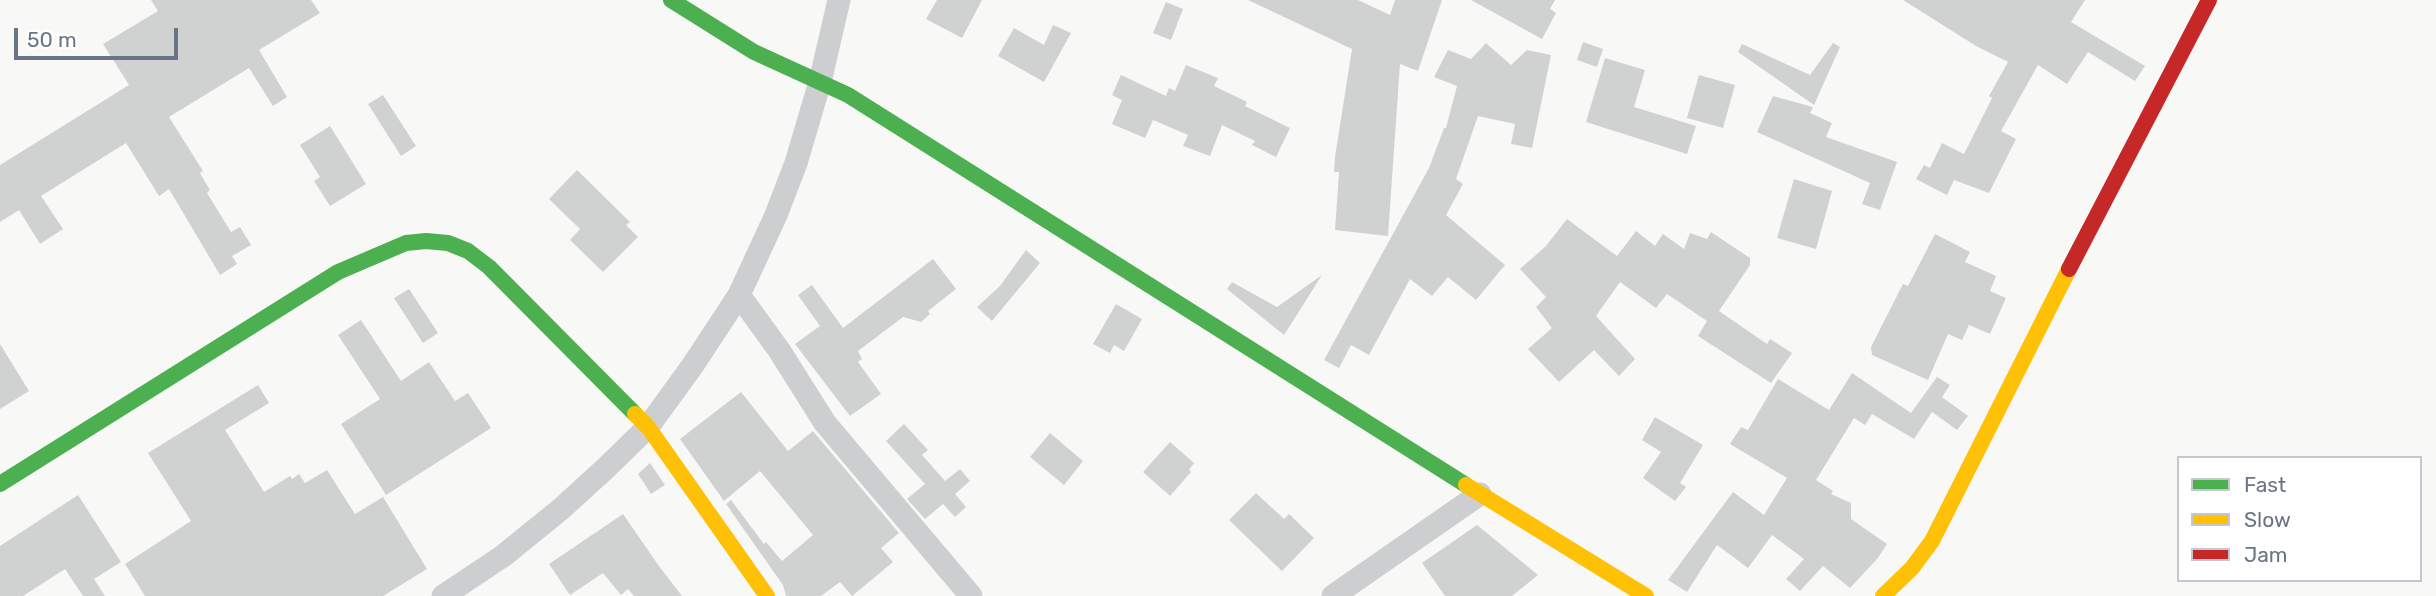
<!DOCTYPE html>
<html>
<head>
<meta charset="utf-8">
<style>
	body { margin:0 }
	#map { position:relative; width:2436px; height:596px; overflow:hidden; background:#f8f8f7; font-family:Rubik,sans-serif }
	canvas { display:block }
	.legend { position:absolute; left:2177px; top:456px; width:245px; height:126px; box-sizing:border-box; background:#fff; border:2px solid #c3c8cf; margin:0; padding:9px 12px; list-style:none; font-size:21px; color:#697586 }
	.legend li { display:flex; align-items:center; gap:14px; height:35px }
	.legend b { width:35px; border:2px solid #c3c8cf }
	.scale { position:absolute; left:14px; top:28px; width:164px; height:32px; box-sizing:border-box; border:4px solid #697586; border-top:0; padding-left:9px; font-size:21px; line-height:24px; white-space:nowrap; color:#697586; -webkit-text-stroke:5px #fff; paint-order:stroke }
</style>
</head>
<body>
<div id="map">
<canvas width="2436" height="596"></canvas>
<ul class="legend">
<li><b style="height:9px;background:#4caf50"></b>Fast</li>
<li><b style="height:9px;background:#ffc107"></b>Slow</li>
<li><b style="height:9px;background:#c62828"></b>Jam</li>
</ul>
<div class="scale">50 m</div>
</div>
<script>
const context = document.querySelector('canvas').getContext('2d');
context.lineJoin = 'round';
function fillPath(path, color) { context.fillStyle = color; context.fill(path, 'evenodd'); }
const toPath = rows => new Path2D(rows.map(r => 'M' + r).join(''));
function trace(path, color, width, dash) { context.strokeStyle = color; context.lineWidth = width; context.lineCap = dash ? 'butt' : 'round'; context.setLineDash(dash || []); context.stroke(path); }
fillPath(toPath([
	[151,0,311,0,320,13,259,50,287,97,273,106,249,68,169,117,203,171,200,173,210,190,207,193,231,232,240,227,251,245,232,256,237,264,220,275,169,189,159,196,126,143,41,196,63,229,40,244,19,210,0,222,0,165,129,85,103,44,158,11],
	[937,0,982,0,962,38,926,19],
	[1248,0,1358,0,1390,15,1395,0,1442,0,1418,71,1400,64,1388,236,1335,230,1339,172,1334,172,1335,157,1352,49],
	[1471,0,1555,0,1550,9,1556,13,1542,39],
	[1903,0,2085,0,2071,22,2145,66,2135,81,2088,52,2067,84,2038,65,2001,131,2016,139,1989,193,1954,180,1947,195,1916,179,1924,165,1930,168,1942,143,1964,154,1992,98,1989,96,2008,62,1976,46],
	[1166,2,1183,9,1171,40,1153,33],
	[1053,25,1071,33,1044,82,998,56,1014,28,1044,45],
	[1583,42,1603,49,1597,67,1577,60],
	[1486,43,1511,65,1527,50,1551,55,1532,148,1511,144,1515,124,1478,116,1456,179,1463,184,1446,215,1505,265,1476,300,1448,277,1432,296,1410,279,1369,355,1351,345,1339,368,1324,360,1429,168,1444,128,1446,128,1457,86,1434,77,1448,50,1471,59],
	[1833,43,1840,47,1814,105,1738,52,1742,44,1810,75],
	[1605,58,1645,70,1634,107,1696,126,1687,154,1586,122],
	[1186,65,1218,78,1214,86,1247,102,1245,106,1290,128,1276,157,1252,145,1255,141,1222,125,1210,156,1183,146,1188,135,1153,120,1145,138,1112,124,1122,100,1112,95,1121,75,1166,96,1169,88,1175,91],
	[1699,75,1735,85,1723,128,1687,118],
	[383,95,416,146,401,156,368,104],
	[1773,96,1813,107,1810,113,1832,123,1826,137,1897,162,1880,210,1862,204,1870,183,1757,132],
	[330,126,366,184,330,206,314,181,320,177,300,145],
	[577,170,630,222,626,225,638,237,603,272,570,240,580,229,549,199],
	[1794,179,1832,191,1816,249,1777,238],
	[1567,219,1617,256,1636,231,1655,246,1663,234,1684,249,1690,233,1707,239,1711,232,1750,258,1750,265,1719,311,1767,344,1770,339,1792,353,1771,383,1698,336,1707,321,1667,294,1656,308,1620,282,1596,316,1635,359,1619,376,1594,350,1559,382,1528,349,1552,328,1536,307,1546,297,1520,269,1546,246],
	[1935,234,1970,252,1965,262,1996,276,1990,291,2006,298,1990,334,1969,325,1962,340,1948,334,1928,380,1872,355,1871,347,1903,284,1908,286],
	[1026,250,1040,263,992,321,977,307,1000,286],
	[933,259,956,289,928,311,930,314,921,322,903,317,858,351,862,359,858,362,881,394,850,416,795,344,820,326,798,295,812,285,843,328],
	[1322,275,1284,335,1227,289,1232,282,1277,307],
	[409,289,438,333,423,343,394,298],
	[1116,304,1142,319,1124,351,1114,345,1110,353,1093,344],
	[361,320,401,381,429,362,455,401,468,393,491,428,386,495,341,424,380,399,338,335],
	[0,344,29,391,0,409],
	[1852,373,1911,413,1937,377,1950,385,1942,397,1968,416,1957,430,1932,412,1914,439,1872,414,1865,425,1854,418,1816,480,1833,491,1831,494,1851,503,1851,519,1887,544,1877,559,1850,588,1823,566,1800,591,1786,579,1804,559,1772,535,1748,568,1717,545,1687,592,1668,580,1733,492,1764,515,1787,478,1730,444,1741,427,1748,430,1778,379,1829,410],
	[258,385,269,403,225,430,264,492,290,476,292,479,299,474,305,483,327,470,355,514,383,497,427,569,383,596,145,596,125,564,191,521,148,453],
	[741,392,788,451,813,431,899,533,881,548,893,562,852,596,840,582,821,596,786,596,783,585,726,504,731,500,764,544,766,542,782,561,813,535,760,471,724,501,680,439],
	[1655,417,1703,445,1680,483,1686,487,1675,501,1643,478,1661,452,1642,440],
	[904,424,928,450,922,455,945,481,960,469,970,481,955,494,966,507,955,517,943,504,925,519,907,499,925,484,886,441],
	[1050,433,1083,461,1064,485,1030,457],
	[1170,442,1194,463,1189,470,1191,472,1170,496,1143,472],
	[650,463,665,485,651,494,638,474],
	[1256,493,1284,519,1289,514,1314,538,1282,571,1229,520],
	[78,495,121,562,94,579,105,596,83,596,65,569,23,596,0,596,0,546],
	[623,514,659,566,682,596,634,596,628,589,621,595,603,573,570,595,549,564],
	[1477,525,1538,575,1512,596,1445,596,1422,563]
]), '#d0d2d2');
trace(toPath([
	[739,295,779,350,825,423,971,596],
	[443,596,503,556,561,509,607,467,648,427,693,365,739,295,776,215,796,163,820,82,839,0],
	[1333,596,1480,494]
]), '#cdcecf', 23);
trace(toPath([
	[671,0,754,52,848,95,1466,485],
	[0,484,338,272,406,243,426,241,448,243,468,251,489,267,635,414]
]), '#4caf50', 16);
trace(toPath([
	[635,414,648,427,767,596],
	[1466,485,1646,596],
	[1883,596,1912,568,1932,541,2069,269]
]), '#ffc107', 16);
trace(toPath([
	[2069,269,2209,0]
]), '#c62828', 16);
</script>
</body>
</html>
